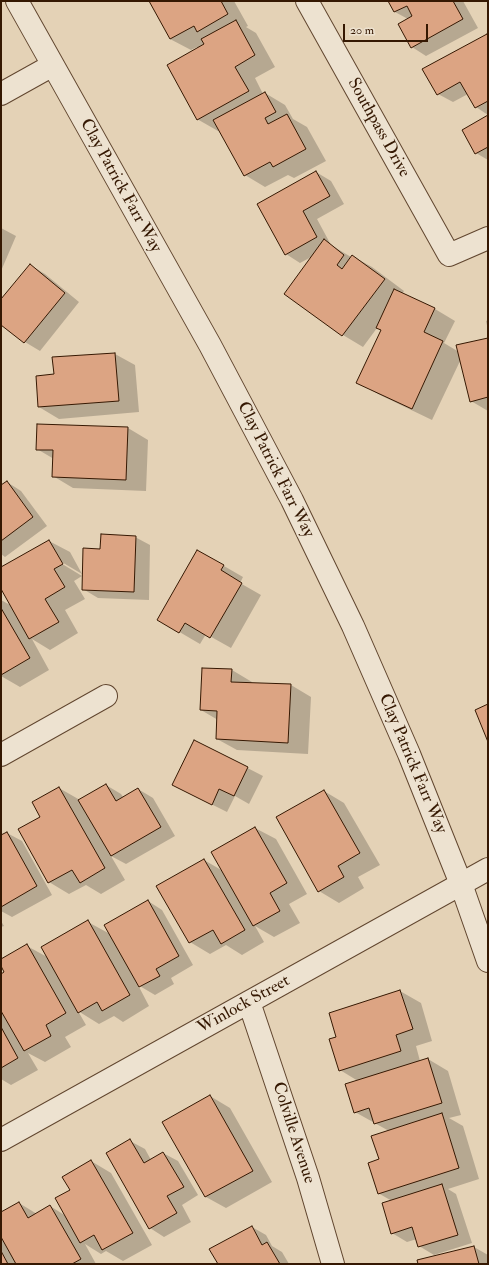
<!DOCTYPE html>
<html>
<head>
<meta charset="utf-8">
<style>
	body { margin:0 }
	#map { position:relative; width:489px; height:1265px; overflow:hidden; background:#e4d2b6; font-family:"IM FELL Double Pica",serif }
	canvas { display:block }
	.frame { position:absolute; inset:0; border:2px solid #351802; pointer-events:none }
	.scale { position:absolute; left:343px; top:24px; width:85px; height:18px; box-sizing:border-box; border:2px solid #351802; border-top:0; padding-left:5px; font-size:12px; line-height:14px; white-space:nowrap; color:#351802; -webkit-text-stroke:3px #ede2d0; paint-order:stroke }
</style>
</head>
<body>
<div id="map">
<canvas width="489" height="1265"></canvas>
<div class="frame"></div>
<div class="scale">20 m</div>
</div>
<script>
const context = document.querySelector('canvas').getContext('2d');
context.lineJoin = 'round';
function fillPath(path, color) { context.fillStyle = color; context.fill(path, 'evenodd'); }
const toPath = rows => new Path2D(rows.map(r => 'M' + r).join(''));
function trace(path, color, width, dash) { context.strokeStyle = color; context.lineWidth = width; context.lineCap = dash ? 'butt' : 'round'; context.setLineDash(dash || []); context.stroke(path); }
function drawText(font, color, halo, rows, align = 'center') {
  context.font = font + ' "IM FELL Double Pica",serif'; context.lineWidth = 3.5; context.setLineDash([]); context.textBaseline = 'middle'; context.strokeStyle = halo; context.fillStyle = color; for (const [text, x, y, turn = 0] of rows) {
    context.save(); context.translate(x, y); context.rotate((+turn || 0) * Math.PI / 180); context.textAlign = isNaN(turn) ? turn : align; if (halo) context.strokeText(text, 0, 0); context.fillText(text, 0, 0); context.restore();
  }
}
fillPath(toPath([
	[150,1,234,1,248,26,246,27,256,33,275,67,255,78,263,94,265,93,285,105,293,119,307,127,326,161,294,178,288,175,265,187,245,175,219,130,218,131,197,119,198,49,197,47,191,50,170,39],
	[389,1,463,1,478,28,426,56,412,47,408,19,395,12],
	[487,35,488,36,488,115,476,107,468,94,453,102,438,94],
	[488,117,488,160,476,153],
	[316,172,331,181,344,204,317,219,331,245,351,257,352,256,372,267,404,291,402,294,435,309,455,321,444,343,459,352,488,339,488,411,471,401,461,359,432,420,378,394,358,382,382,330,377,328,363,347,343,335,286,293,313,256,300,263,286,254],
	[1,228,16,236,1,271],
	[30,265,45,274,79,302,40,351,25,342,1,323,1,301],
	[488,320,488,330,486,321],
	[115,354,135,365,139,412,59,419,39,407,55,375],
	[128,428,148,440,146,491,73,488,53,476,54,459,37,449],
	[7,482,21,491,47,526,5,557,1,554,1,486],
	[135,537,150,545,149,600,98,598,83,589],
	[49,541,70,552,82,574,60,561,59,562,82,576,74,581,85,599,65,610,78,633,50,650,32,639,49,670,20,687,1,676,1,600,12,606,1,587,1,568],
	[198,551,243,577,240,583,261,595,231,648,206,634,200,644,159,620],
	[232,670,252,682,252,684,291,685,311,697,308,754,237,750,217,739,218,720,201,710],
	[195,741,263,776,249,804,235,796,227,812,173,785],
	[106,785,121,794,123,797,138,789,153,798,175,836,126,864,111,856,125,880,101,894,86,885,69,894,49,882,42,817,59,788,80,800],
	[324,791,344,803,380,865,358,877,364,888,339,903,319,891],
	[255,828,276,839,307,894,289,904,300,923,274,937,255,926,264,942,242,955,226,945,210,954,190,942,204,860,223,871,213,852],
	[7,833,22,841,52,895,12,917,1,911,1,836],
	[148,901,162,910,193,965,171,978,174,984,155,995,138,985,149,1006,123,1022,114,1016,99,1024,78,1011,86,1025,65,1037,71,1047,45,1062,28,1053,38,1070,11,1085,1,1079,1,975,6,972,1,964,1,960,27,946,49,958,88,922,110,934],
	[1,921,4,926,1,927],
	[400,991,421,1003,432,1041,416,1046,420,1061,428,1059,448,1071,461,1115,449,1118,463,1126,479,1179,448,1189,456,1194,472,1243,434,1255,419,1246,417,1239,407,1242,392,1233,392,1201,378,1193,380,1159,389,1131,355,1112,358,1081,340,1070,337,1037],
	[210,1096,230,1108,272,1182,226,1208,206,1197,164,1122],
	[130,1141,145,1149,151,1160,163,1153,178,1161,198,1195,182,1205,191,1222,164,1237,150,1228],
	[91,1161,111,1173,152,1245,123,1261,106,1251,101,1254,85,1244,96,1264,1,1264,1,1213,19,1203,37,1214,50,1206,66,1216,71,1190],
	[252,1227,266,1235,272,1246,282,1252,289,1264,219,1264],
	[474,1247,488,1255,488,1264,419,1264]
]), '#0003');
const building = toPath([
	[149,1,221,1,228,14,197,32,194,26,170,39,149,1],
	[388,1,453,1,463,19,411,48,398,24,412,16,407,6,394,12,388,1],
	[236,20,255,55,235,67,249,91,197,120,167,65,204,44,201,39,236,20],
	[487,34,488,36,488,101,475,108,460,82,437,95,422,69,487,34],
	[265,92,276,112,265,118,268,124,287,114,306,149,273,167,270,162,244,176,213,120,265,92],
	[488,115,488,147,475,154,462,130,488,115],
	[316,171,330,196,303,211,317,237,285,255,257,204,316,171],
	[324,239,344,255,337,265,342,269,352,255,385,279,342,336,284,294,324,239],
	[30,264,65,293,24,343,1,325,1,299,30,264],
	[394,289,435,308,424,332,443,341,412,409,356,383,381,330,376,328,394,289],
	[488,338,488,397,470,402,456,345,488,338],
	[115,353,119,401,38,407,36,376,54,374,52,357,115,353],
	[37,424,128,427,126,480,52,477,53,450,36,450,37,424],
	[7,481,33,517,1,541,1,485,7,481],
	[101,534,136,536,134,592,82,590,83,548,100,549,101,534],
	[49,540,63,564,54,569,65,587,45,599,59,622,29,639,1,589,1,567,49,540],
	[197,550,224,565,221,570,242,583,210,638,185,623,179,633,157,620,197,550],
	[1,608,30,658,1,675,1,608],
	[202,668,232,669,231,682,291,684,288,743,216,739,217,711,200,710,202,668],
	[488,704,488,742,475,710,488,704],
	[194,740,248,767,234,796,219,789,212,805,172,785,194,740],
	[106,784,116,801,138,788,161,827,111,856,78,800,106,784],
	[59,787,105,868,80,883,72,870,48,883,18,829,40,817,32,802,59,787],
	[324,790,360,853,338,866,344,877,318,892,276,817,324,790],
	[255,827,287,883,270,893,280,911,253,926,211,852,255,827],
	[7,832,37,886,1,907,1,835,7,832],
	[204,859,245,930,221,944,213,930,189,943,156,886,204,859],
	[148,900,179,956,156,969,160,976,139,987,104,925,148,900],
	[88,920,130,995,102,1011,97,1002,78,1013,41,947,88,920],
	[27,944,66,1013,46,1025,51,1036,24,1051,1,1011,1,974,4,972,1,966,1,959,27,944],
	[400,990,413,1029,396,1035,401,1051,339,1071,329,1039,336,1037,329,1013,400,990],
	[1,1027,18,1058,1,1068,1,1027],
	[428,1058,442,1103,374,1124,369,1108,354,1113,345,1084,428,1058],
	[210,1095,253,1171,205,1197,162,1122,210,1095],
	[442,1113,459,1168,378,1194,368,1163,379,1159,371,1136,442,1113],
	[130,1139,144,1163,163,1152,184,1187,167,1196,177,1213,149,1229,106,1153,130,1139],
	[91,1160,133,1233,102,1250,94,1235,80,1243,55,1198,70,1190,62,1177,91,1160],
	[442,1184,458,1235,418,1247,412,1227,391,1234,382,1203,442,1184],
	[19,1202,28,1218,50,1205,81,1259,72,1264,16,1264,1,1237,1,1212,19,1202],
	[252,1226,262,1245,267,1242,280,1264,218,1264,209,1249,252,1226],
	[474,1246,479,1264,418,1264,417,1260,474,1246],
	[1,1251,8,1264,1,1264,1,1251]
]);
fillPath(building, '#dca483');
trace(building, '#351802', 1);
const minor = toPath([
	[307,1,449,255,488,238],
	[1,755,106,696],
	[249,1002,308,1178,333,1264],
	[1,1140,488,869]
]);
const tertiary = toPath([
	[17,1,210,345,292,500,353,626,409,754,461,884,488,961],
	[1,94,53,65]
]);
trace(minor, '#61462f', 24);
trace(tertiary, '#61462f', 24);
trace(minor, '#ede2d0', 22);
trace(tertiary, '#ede2d0', 22);
drawText('17px', '#351802', '#ede2d0', [
	["Southpass Drive",378,128,61],
	["Clay Patrick Farr Way",120,186,61],
	["Clay Patrick Farr Way",275,470,63],
	["Clay Patrick Farr Way",412,764,67],
	["Winlock Street",244,1005,-29],
	["Colville Avenue",293,1133,72]
]);
</script>
</body>
</html>
